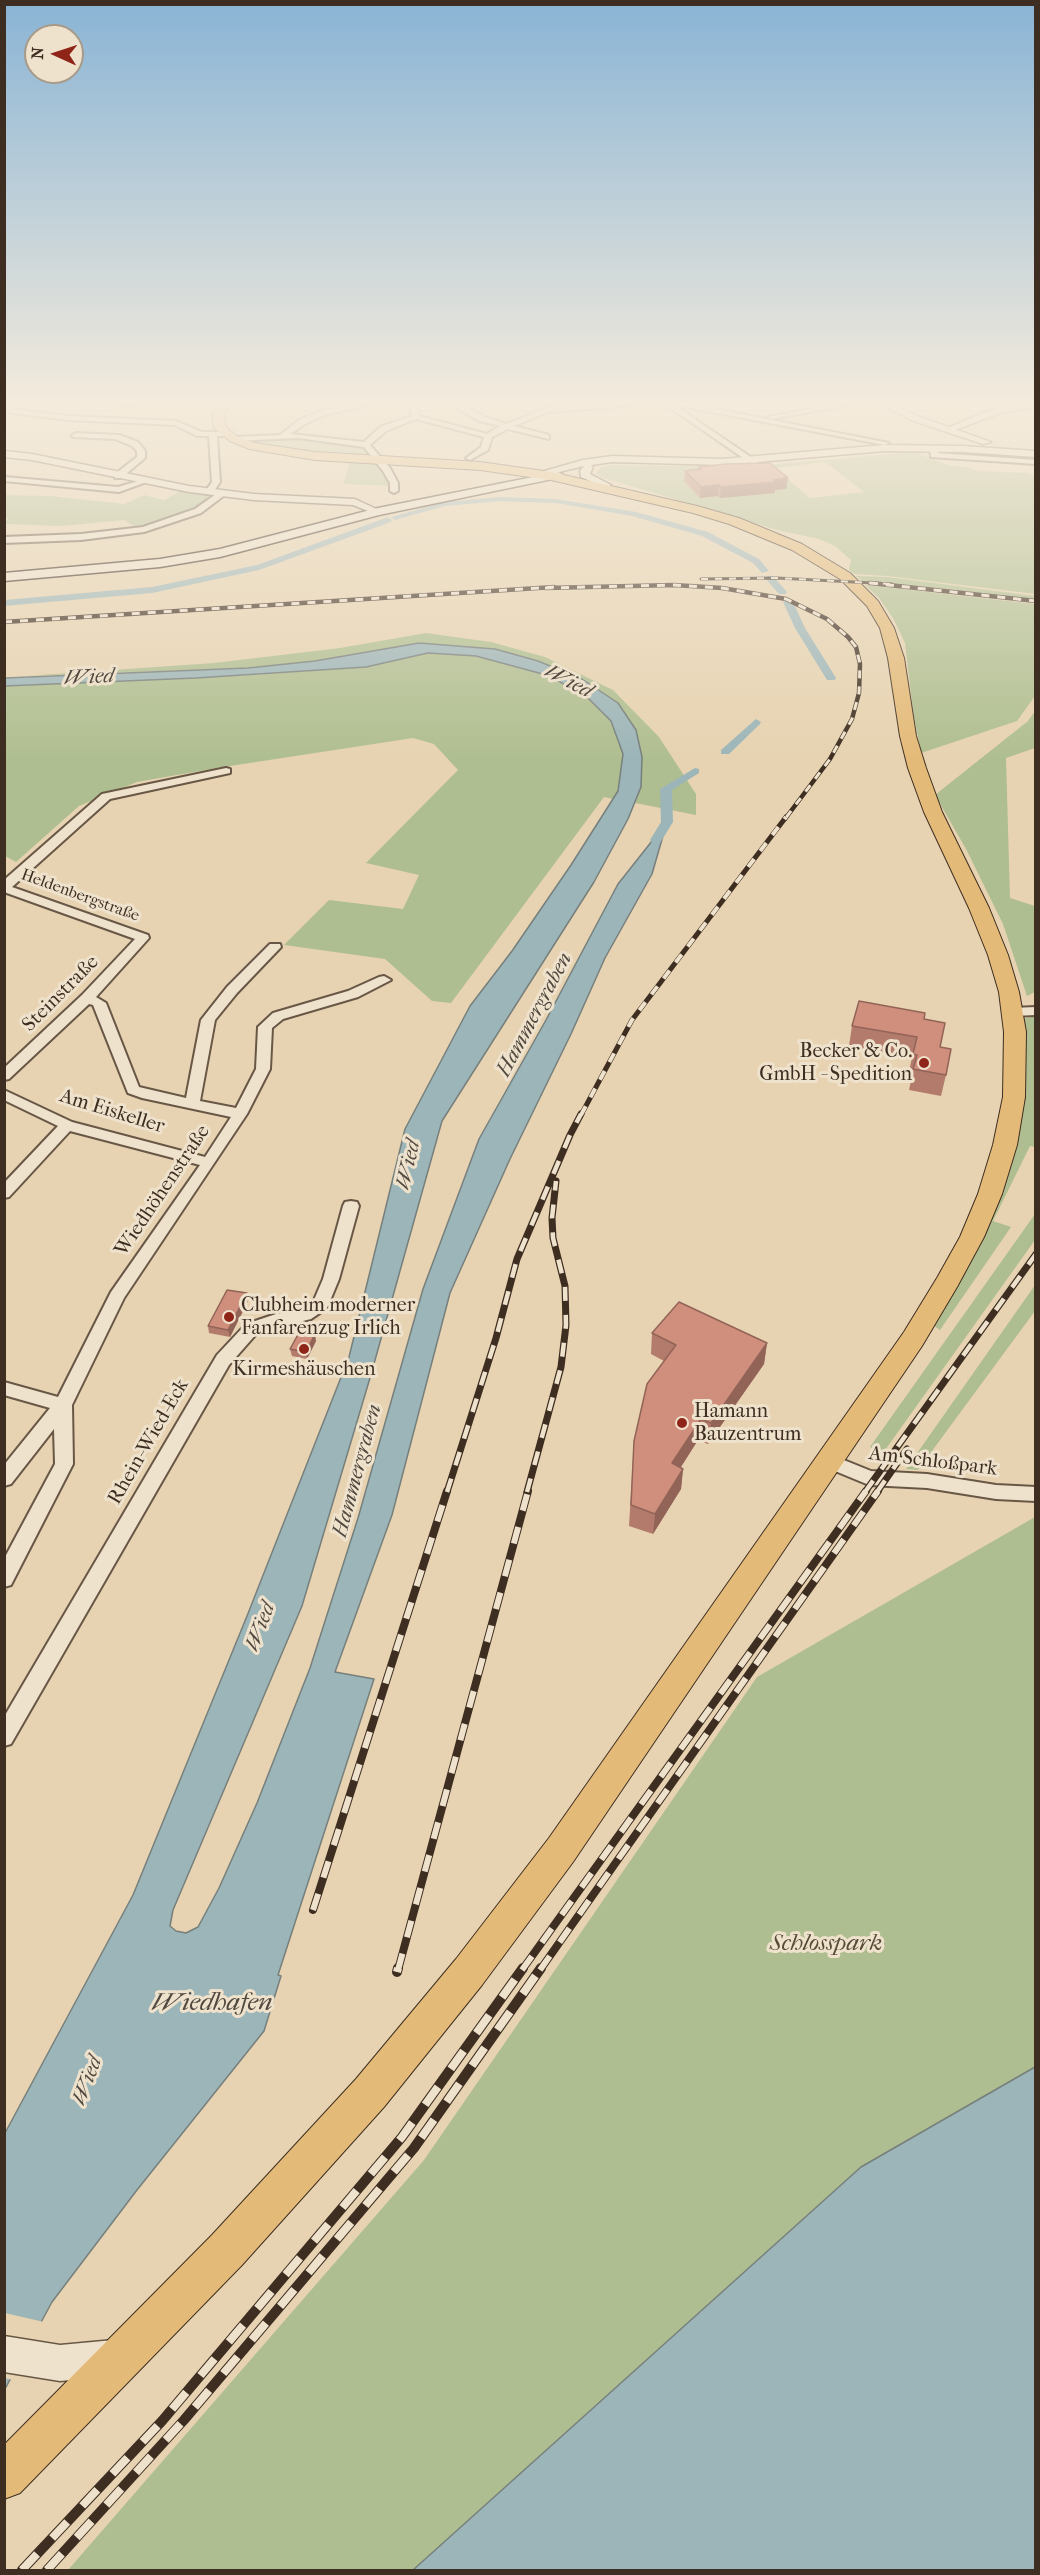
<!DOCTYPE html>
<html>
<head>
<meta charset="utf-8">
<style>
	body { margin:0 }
	#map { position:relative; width:1040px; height:2575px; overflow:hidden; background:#e7d3b1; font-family:"IM FELL French Canon",serif }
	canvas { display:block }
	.frame { position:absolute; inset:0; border:6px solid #3e2e22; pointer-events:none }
	.north { position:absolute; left:24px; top:24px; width:60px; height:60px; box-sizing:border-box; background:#efe2cc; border:2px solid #a89a88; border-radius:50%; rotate:273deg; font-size:16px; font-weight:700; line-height:24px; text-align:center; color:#3e2e22 }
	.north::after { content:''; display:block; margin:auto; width:21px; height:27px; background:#8f2418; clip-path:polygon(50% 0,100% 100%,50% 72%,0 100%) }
</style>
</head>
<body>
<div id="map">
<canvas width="1040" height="2575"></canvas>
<div class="frame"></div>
<div class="north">N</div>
</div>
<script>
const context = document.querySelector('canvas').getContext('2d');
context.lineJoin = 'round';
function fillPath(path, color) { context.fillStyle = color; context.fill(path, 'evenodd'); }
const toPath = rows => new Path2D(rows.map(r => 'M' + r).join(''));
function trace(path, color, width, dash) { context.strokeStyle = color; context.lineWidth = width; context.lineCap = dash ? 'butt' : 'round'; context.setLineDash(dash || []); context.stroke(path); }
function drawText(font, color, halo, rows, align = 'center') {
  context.font = font + ' "IM FELL French Canon",serif'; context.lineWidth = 6; context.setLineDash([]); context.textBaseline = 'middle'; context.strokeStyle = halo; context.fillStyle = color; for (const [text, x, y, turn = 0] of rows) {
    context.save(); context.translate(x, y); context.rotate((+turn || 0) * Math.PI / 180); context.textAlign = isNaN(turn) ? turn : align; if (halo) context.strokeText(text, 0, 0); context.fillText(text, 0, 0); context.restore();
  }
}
fillPath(toPath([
	[283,438,362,446,369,454,368,456,336,455,260,445,246,440],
	[914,452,948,465,967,467,977,471,1029,473,1035,476,1035,594,888,576,854,574,849,570,851,560,835,546,819,539,777,530,601,477,596,473,601,467,613,465,744,467],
	[825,462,864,492,810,498,775,468],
	[350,462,378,463,388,478,390,486,343,484],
	[180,491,213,497,196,508,169,519,137,528,124,520,62,526,5,524,8,518,5,518,5,495,51,496,124,504,144,495,164,500],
	[856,576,887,577,1035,596,1035,600,948,589,862,581],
	[865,585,1035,604,1035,696,1017,721,921,753,913,711,905,643,893,618,879,598],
	[426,633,491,642,545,657,613,690,659,737,696,794,696,815,635,803,641,787,618,703,582,679,538,661,419,643,315,661,248,668,25,676,214,663,340,648],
	[428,653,476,656,550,676,589,699,611,721,623,754,618,791,613,799,604,797,451,1003,432,1001,385,959,284,945,329,900,403,909,419,875,366,863,458,770,434,744,413,738,217,768,137,782,79,806,16,862,5,856,4,686,253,675,365,667],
	[1035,711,1035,748,1006,758,1010,898,1035,906,1035,992,1027,996,1003,924,966,849,935,795,1028,721],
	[1035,1016,1035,1147,1030,1146,993,1221,1011,1227,940,1330,934,1326,988,1220,1022,1019],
	[1035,1214,1035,1240,883,1453,870,1447],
	[1035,1285,1035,1311,918,1470,906,1469],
	[1035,1517,1035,2067,861,2167,413,2570,68,2570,424,2160,757,1677]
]), '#afbe90');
const water = toPath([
	[419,643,495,649,538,661,582,679,618,703,636,730,642,757,641,787,628,819,594,882,442,1121,370,1378,302,1606,173,1910,170,1926,176,1931,186,1933,198,1927,219,1888,257,1803,310,1668,358,1518,423,1289,479,1139,546,1020,618,884,667,822,652,874,605,958,571,1034,510,1159,450,1293,392,1515,335,1672,374,1679,278,1975,281,1976,264,2031,137,2190,52,2302,5,2389,5,2133,133,1895,247,1616,349,1357,405,1129,470,1006,512,951,571,865,618,791,623,754,611,721,589,699,550,676,476,656,428,653,366,667,196,678,5,686,5,678,248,668,315,661,419,643],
	[1035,2067,1035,2570,413,2570,861,2167,1035,2067]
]);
fillPath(water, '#9cb5b8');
trace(water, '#767f7c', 1.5);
fillPath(toPath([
	[5,2313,44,2322,13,2380,4,2378]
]), '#e7d3b1');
fillPath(toPath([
	[500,497,556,499,636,512,708,532,759,559,769,571,762,573,753,563,702,536,632,516,556,503,500,501,445,506,395,520,391,517,445,502,500,497],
	[388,517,392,520,391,522,259,570,152,593,4,606,4,600,152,587,257,565,388,517],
	[767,576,773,576,787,592,785,594,779,594,765,578,767,576],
	[788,599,793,602,805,628,836,678,835,680,827,680,795,628,783,602,788,599],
	[756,719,761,722,760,724,729,754,721,754,721,750,756,719],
	[695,768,699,769,699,773,672,790,673,822,660,843,652,843,650,840,661,822,660,789,695,768]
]), '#9cb5b8');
const minor = toPath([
	[84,399,137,402,141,404,137,406,90,404,84,399],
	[378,399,393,399,325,415,305,424,290,434,364,442,380,427,412,416,411,410,395,399,442,399,412,404,418,409,419,416,487,434,500,426,479,421,442,399,452,399,485,417,506,424,547,408,665,399,889,443,885,445,674,405,758,462,759,464,755,466,663,403,548,412,514,426,549,435,549,439,508,429,492,437,488,450,470,460,466,458,481,447,484,437,416,419,386,431,370,445,390,468,398,483,398,491,394,493,390,491,390,483,383,471,364,447,298,438,234,441,230,439,234,437,280,435,299,420,320,411,378,399],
	[863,399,880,399,772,419,768,417,863,399],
	[912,399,925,399,891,409,887,407,912,399],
	[1036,402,1036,406,999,413,950,432,943,430,994,409,1036,402],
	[4,408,68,416,176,421,202,432,229,432,229,436,217,436,220,482,212,494,206,494,205,492,212,482,209,436,197,436,175,425,68,420,5,412,4,408],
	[76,433,119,435,138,442,145,451,145,458,121,478,115,478,115,474,137,457,137,451,132,446,115,439,73,437,72,435,76,433],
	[942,446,946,448,937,453,1036,460,1036,464,931,457,930,449,942,446],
	[4,477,118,487,145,479,149,481,119,492,4,481,4,477],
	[219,492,226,494,201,513,144,532,81,540,4,543,4,537,81,534,143,527,195,509,219,492],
	[226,768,230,769,230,773,110,799,12,887,148,935,149,938,96,997,106,1003,139,1087,186,1098,201,1020,227,987,270,944,280,944,281,947,237,993,215,1020,200,1101,236,1108,256,1069,258,1027,273,1013,348,991,379,977,384,976,391,980,358,997,283,1019,272,1028,270,1069,247,1114,124,1298,72,1405,73,1464,11,1585,4,1587,4,1559,55,1464,54,1429,11,1484,4,1486,4,1465,50,1408,4,1395,4,1382,58,1397,111,1292,200,1165,70,1131,9,1197,4,1198,4,1183,58,1126,4,1100,4,1090,72,1122,205,1157,231,1117,142,1098,128,1093,93,1005,89,1004,9,1079,4,1080,4,1068,82,995,135,939,4,892,4,880,102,794,226,768],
	[1036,1007,1036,1015,1012,1016,1005,1012,1012,1008,1036,1007],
	[351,1201,357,1202,359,1206,339,1279,327,1308,311,1319,258,1332,229,1365,11,1744,4,1746,4,1717,217,1355,246,1324,276,1314,301,1310,314,1300,323,1279,343,1206,345,1202,351,1201],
	[829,1454,871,1471,927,1474,996,1485,1036,1487,1036,1501,996,1499,927,1488,869,1485,823,1466,820,1461,823,1456,829,1454]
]);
const tertiary = toPath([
	[871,399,883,399,917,416,991,442,983,444,911,420,871,399],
	[884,445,963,446,1036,451,1036,457,963,452,884,451,722,465,612,462,591,465,593,467,590,474,611,485,606,488,581,477,580,471,584,466,546,475,541,472,583,460,612,456,722,459,884,445],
	[4,451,32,454,189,486,254,494,355,499,383,512,378,515,353,505,254,500,189,492,32,460,4,457,4,451],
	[4,2336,60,2345,114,2340,126,2346,132,2358,126,2370,114,2376,60,2381,4,2372,4,2336]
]);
const secondary = toPath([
	[558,472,564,475,562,477,379,515,220,557,160,567,4,581,4,573,160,559,220,549,378,508,558,472]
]);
const primary = toPath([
	[221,399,232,399,224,415,226,427,238,437,255,443,315,452,480,462,551,472,697,506,739,518,802,544,850,573,878,601,894,628,904,658,916,736,926,768,942,812,989,908,1008,955,1019,992,1026,1032,1025,1097,1017,1145,1002,1194,984,1237,957,1287,922,1346,573,1862,482,1985,384,2107,242,2265,20,2493,4,2499,4,2445,212,2235,356,2079,456,1959,549,1838,904,1332,937,1278,960,1237,978,1194,993,1145,1003,1097,1004,1032,999,992,988,955,969,908,924,812,908,768,900,736,888,658,880,628,867,606,840,579,792,550,729,524,693,513,551,480,480,470,315,460,249,449,230,441,214,428,212,415,221,399]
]);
trace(minor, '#685746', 4);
trace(tertiary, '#685746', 3);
trace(secondary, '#3e2e22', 3);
trace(primary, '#3e2e22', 2);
fillPath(minor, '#efe2cc');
fillPath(tertiary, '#efe2cc');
fillPath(secondary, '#efe2cc');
fillPath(primary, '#e4ba78');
const railFar5 = toPath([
	[701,579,777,578,892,584]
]);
const railFar4 = toPath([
	[870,583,1036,601],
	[545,588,674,585,722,588,786,599,827,619,848,637,856,647,860,664,859,693,852,719,830,759,785,819],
	[4,622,554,587]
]);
const railFar3 = toPath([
	[581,1115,632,1020,786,817]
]);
const railFar2 = toPath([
	[447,1492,496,1338,517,1259,570,1135,581,1114],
	[527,1492,561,1367,566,1325,565,1286,553,1238,552,1218,556,1181],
	[865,1492,1036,1254],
	[877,1492,907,1449]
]);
const railFar1 = toPath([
	[313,1910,447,1491],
	[398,1970,528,1491],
	[522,1970,866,1491],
	[540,1970,878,1491]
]);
const rail = toPath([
	[397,1972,398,1968],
	[22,2570,162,2421,402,2137,523,1968],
	[47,2570,184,2420,414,2148,541,1968]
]);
trace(railFar5, '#3e2e22', 3);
trace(railFar4, '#3e2e22', 4.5);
trace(railFar3, '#3e2e22', 5);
trace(railFar2, '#3e2e22', 7);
trace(railFar1, '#3e2e22', 8);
trace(rail, '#3e2e22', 10);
trace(railFar5, '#efe2cc', 2, [7]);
trace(railFar4, '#efe2cc', 3, [8]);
trace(railFar3, '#efe2cc', 4, [10]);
trace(railFar2, '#efe2cc', 4.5, [14]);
trace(railFar1, '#efe2cc', 6, [17]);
trace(rail, '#efe2cc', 8, [22]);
fillPath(toPath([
	[699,467,788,478,786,489,775,490,775,493,720,498,718,496,700,498,684,481,685,471,698,469],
	[924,1019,940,1047,946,1075,941,1096,909,1090,912,1076,908,1075,912,1058,849,1046,852,1026],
	[248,1301,230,1337,209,1333,208,1326],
	[652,1333,767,1343,764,1364,708,1444,698,1440,681,1467,683,1469,681,1489,653,1534,629,1526,634,1441,664,1361,651,1354],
	[316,1341,307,1359,292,1356,290,1349]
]), '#b37b6c');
fillPath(toPath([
	[788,478,786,489,775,490,775,493,720,498,721,487],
	[719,485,718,496,700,498,701,487],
	[247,1293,248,1301,230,1337,228,1330],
	[315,1334,316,1341,307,1359,306,1352],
	[767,1343,764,1364,708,1444,711,1423],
	[701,1419,698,1440,670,1484,672,1463],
	[683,1469,681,1489,653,1534,655,1514]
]), '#926458');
const building = toPath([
	[770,463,788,478,774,480,776,482,721,487,719,485,701,487,685,471,701,469,699,467,726,464,770,463],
	[859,1001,925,1013,924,1019,945,1023,940,1047,951,1049,946,1075,913,1069,917,1055,913,1054,917,1037,852,1026,859,1001],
	[227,1290,247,1293,228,1330,208,1326,227,1290],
	[679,1302,767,1343,711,1423,701,1419,672,1463,683,1469,655,1514,631,1505,634,1441,647,1384,676,1345,652,1333,679,1302],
	[300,1331,315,1334,306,1352,290,1349,300,1331]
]);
fillPath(building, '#d08f7d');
trace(building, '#926458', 1.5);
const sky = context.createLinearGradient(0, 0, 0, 760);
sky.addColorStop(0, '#89b4d5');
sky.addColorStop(0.53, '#f4ebdc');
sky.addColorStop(1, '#f4ebdc00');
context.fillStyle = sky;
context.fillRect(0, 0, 1040, 760);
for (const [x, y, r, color] of [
	[924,1063,6,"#8f2418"],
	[229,1317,6,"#8f2418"],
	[304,1349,6,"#8f2418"],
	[682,1423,6,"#8f2418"]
]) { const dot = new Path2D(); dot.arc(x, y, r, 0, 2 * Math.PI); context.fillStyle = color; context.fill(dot); trace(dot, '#efe2cc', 2); }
drawText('16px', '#3e2e22', '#efe2cc', [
	["Heldenbergstraße",80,896,20]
]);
drawText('20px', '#3e2e22', '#efe2cc', [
	["Steinstraße",61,994,-45],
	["Am Eiskeller",112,1112,17],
	["Wiedhöhenstraße",163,1191,-56],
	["Rhein-Wied-Eck",149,1442,-60],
	["Am Schloßpark",933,1462,7]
]);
drawText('20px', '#3e2e22', '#efe2cc', [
	["Becker & Co.",912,1052,"right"],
	["GmbH - Spedition",912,1075,"right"],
	["Clubheim moderner",241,1306],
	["Fanfarenzug Irlich",241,1329],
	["Kirmeshäuschen",304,1370,"center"],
	["Hamann",694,1412],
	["Bauzentrum",694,1435]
], 'left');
drawText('italic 21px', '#514940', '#efe2cc', [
	["Wied",89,678,-3],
	["Wied",568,682,27],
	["Hammergraben",535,1015,-62],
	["Wied",409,1165,-77],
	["Hammergraben",358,1471,-75],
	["Wied",261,1627,-69],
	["Wied",88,2081,-69]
]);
drawText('italic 24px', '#554b38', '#efe2cc', [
	["Schlosspark",826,1944]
]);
drawText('italic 26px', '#514940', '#efe2cc', [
	["Wiedhafen",212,2004]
]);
</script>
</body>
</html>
